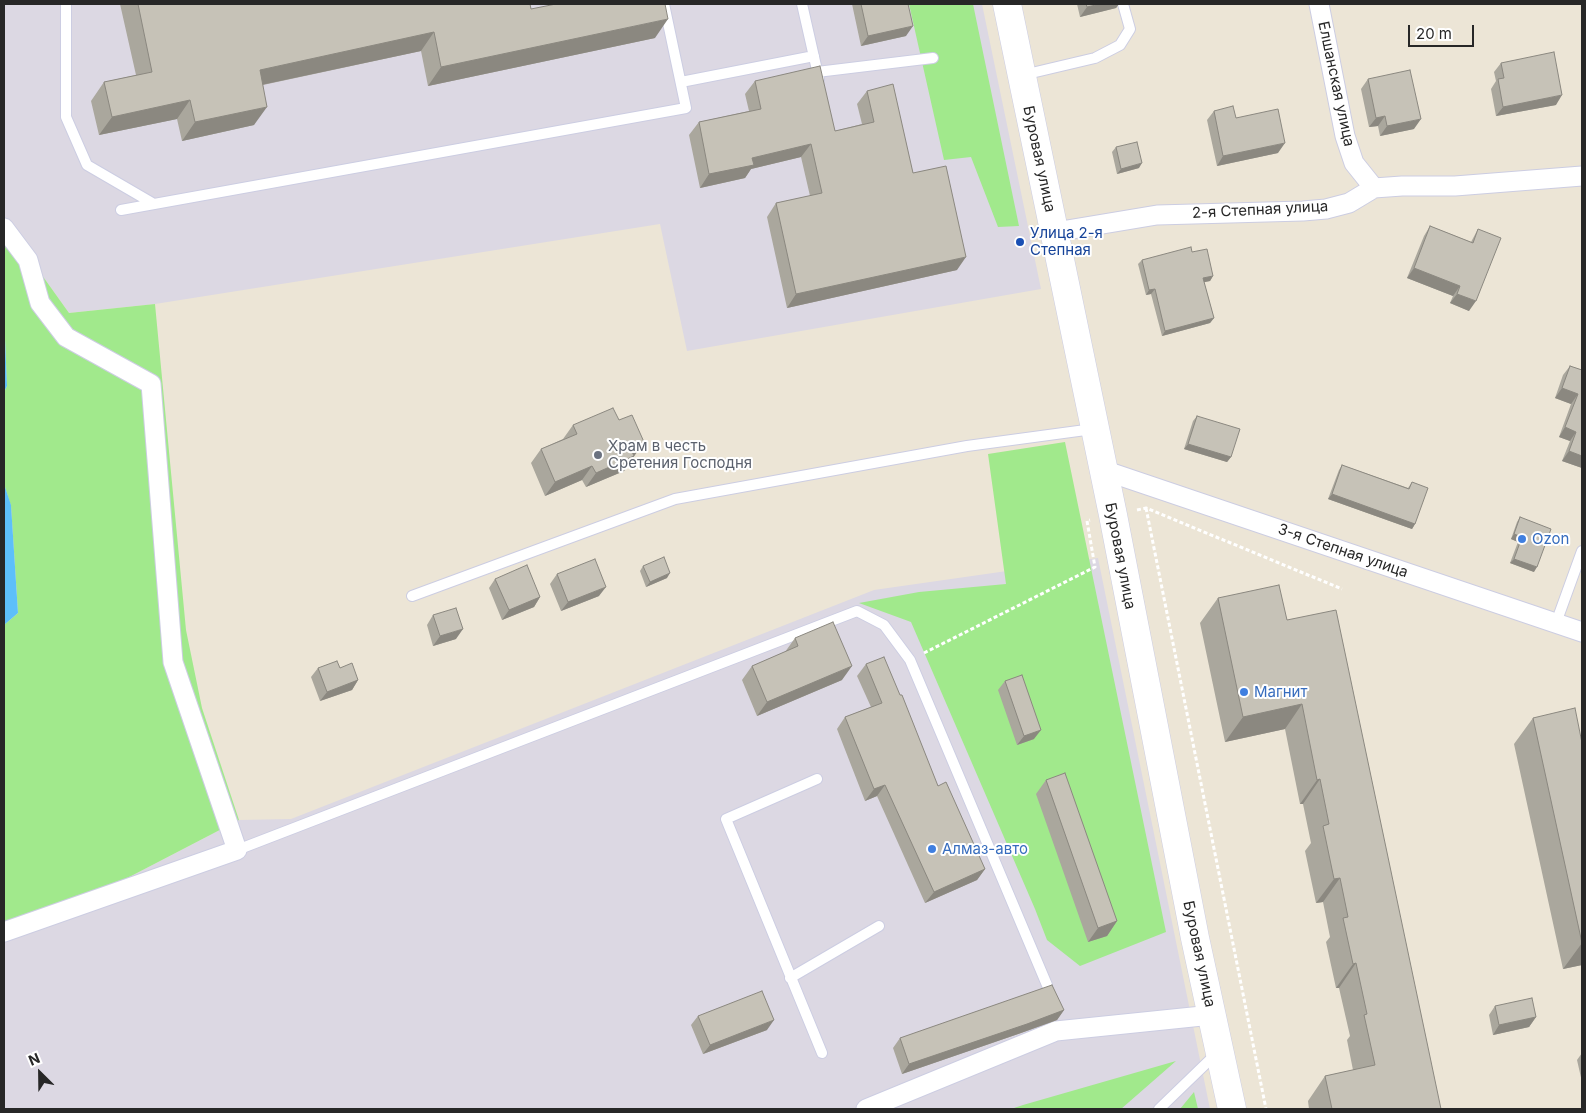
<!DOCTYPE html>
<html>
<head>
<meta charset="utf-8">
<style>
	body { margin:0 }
	#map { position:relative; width:1586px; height:1113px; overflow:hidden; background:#ece5d6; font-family:Inter,sans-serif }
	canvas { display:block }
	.frame { position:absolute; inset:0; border:5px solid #272727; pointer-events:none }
	.north { position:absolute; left:15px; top:1048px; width:50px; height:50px; -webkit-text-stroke:4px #fff; paint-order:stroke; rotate:337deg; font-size:14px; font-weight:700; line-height:20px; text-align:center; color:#272727 }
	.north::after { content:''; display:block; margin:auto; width:18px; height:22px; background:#272727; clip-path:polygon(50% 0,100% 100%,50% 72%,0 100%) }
	.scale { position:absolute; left:1408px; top:25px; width:66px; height:22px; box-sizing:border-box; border:2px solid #272727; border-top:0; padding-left:6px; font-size:15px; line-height:18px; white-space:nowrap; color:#272727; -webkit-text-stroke:4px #fff; paint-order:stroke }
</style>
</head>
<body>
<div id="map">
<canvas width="1586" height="1113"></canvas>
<div class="frame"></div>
<div class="north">N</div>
<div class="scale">20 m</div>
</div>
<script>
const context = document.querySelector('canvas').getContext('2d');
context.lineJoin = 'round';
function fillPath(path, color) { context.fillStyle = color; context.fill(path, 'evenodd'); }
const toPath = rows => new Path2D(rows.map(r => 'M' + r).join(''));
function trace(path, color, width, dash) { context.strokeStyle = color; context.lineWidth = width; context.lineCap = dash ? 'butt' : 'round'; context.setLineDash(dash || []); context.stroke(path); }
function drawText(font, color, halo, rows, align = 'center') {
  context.font = font + ' Inter,sans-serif'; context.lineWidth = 4; context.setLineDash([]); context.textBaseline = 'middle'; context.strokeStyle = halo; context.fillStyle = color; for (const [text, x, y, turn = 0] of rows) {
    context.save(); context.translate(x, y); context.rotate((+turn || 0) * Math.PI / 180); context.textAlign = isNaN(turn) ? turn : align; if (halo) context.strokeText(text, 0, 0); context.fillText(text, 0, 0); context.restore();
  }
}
fillPath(toPath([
	[4,4,982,4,1041,289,687,351,660,224,155,304,69,313,4,222],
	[1098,558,1210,1109,4,1109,4,942,239,820,291,819,874,590]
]), '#dcd8e3');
fillPath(toPath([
	[909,4,973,4,1019,226,998,227,971,157,944,160],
	[4,222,69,313,155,304,186,630,202,708,239,820,4,942,4,625,18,613,11,506,4,484,4,392,7,386,4,316],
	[1065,442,1166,932,1080,966,1047,940,1035,909,911,622,859,603,919,592,1006,584,988,454],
	[1176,1061,1121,1109,1011,1109,1023,1105],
	[1194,1092,1198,1109,1180,1109]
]), '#a1e98c');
fillPath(toPath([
	[4,316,7,386,4,392],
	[4,484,11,505,18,613,4,625]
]), '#5dbffa');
const service = toPath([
	[66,4,66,117,87,165,154,204],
	[802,4,819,79],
	[817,72,933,58],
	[1023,75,1095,58,1120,45,1130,29,1123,4],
	[681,82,814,56],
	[121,210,686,108,664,4],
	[412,596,675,499,967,446,1093,429],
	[1556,623,1582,551],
	[817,779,726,819,822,1053],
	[237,850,857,611,884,625,910,660,1047,985],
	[790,978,879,926],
	[1159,1109,1217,1053]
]);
const minor = toPath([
	[1319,4,1345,136,1354,163,1374,188],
	[4,228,28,260,40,303,66,337,151,384,173,662,237,850,4,932],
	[1055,232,1157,215,1303,211,1326,209,1349,203,1374,188,1402,186,1455,186,1582,176],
	[1103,470,1582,632],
	[866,1109,1056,1031,1212,1015]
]);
const secondary = toPath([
	[1007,4,1113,515,1195,938,1232,1109]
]);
trace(service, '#cccde2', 12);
trace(minor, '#cccde2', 21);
trace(secondary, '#cccde2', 29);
trace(toPath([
	[1146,508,1266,1109],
	[1137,510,1146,508,1342,589],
	[924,653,1095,567,1087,521,1090,520]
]), '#fff', 3, [4, 2.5]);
trace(service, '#fff', 10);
trace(minor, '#fff', 19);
trace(secondary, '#fff', 28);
fillPath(toPath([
	[120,4,530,4,531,9,655,38,428,86,421,51,263,85,254,125,182,141,177,119,99,135,91,101,104,82,136,75],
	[852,4,908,4,906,36,861,46],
	[1077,4,1119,4,1116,8,1080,17],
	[1501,63,1556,105,1496,116,1491,89,1496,81,1494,72],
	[1368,79,1414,129,1380,136,1378,126,1369,127,1361,89],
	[755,81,835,131,862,124,857,104,867,91,913,173,957,270,787,308,767,217,776,203,810,196,801,157,751,169,745,178,700,188,689,135,699,122,749,111,745,94],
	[1214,111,1236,118,1278,153,1217,166,1207,120],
	[1116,147,1139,168,1117,174,1112,152],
	[1430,226,1471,242,1478,229,1469,311,1450,303,1453,296,1407,278,1424,236],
	[1192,252,1213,276,1210,281,1204,282,1214,318,1210,323,1162,336,1151,294,1146,295,1138,264,1142,260],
	[1570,366,1582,370,1582,468,1562,461,1570,441,1559,437,1571,404,1555,398,1563,375],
	[1197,416,1231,457,1227,462,1184,449,1193,421],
	[619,420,644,442,624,471,586,487,582,480,545,496,531,463,541,449,563,439,573,425],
	[1342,465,1408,488,1412,482,1415,524,1412,529,1328,499,1339,470],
	[1520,517,1534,572,1510,563,1518,542,1511,539,1517,522],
	[643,566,667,578,646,587,640,571],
	[557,574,599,596,561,611,550,584],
	[495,579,540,597,534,607,502,620,489,588],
	[1218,598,1287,620,1441,1109,1309,1109,1308,1101,1325,1076,1353,1070,1347,1040,1350,1036,1339,988,1336,988,1326,942,1330,937,1323,902,1316,903,1305,851,1311,843,1303,804,1300,804,1285,729,1225,742,1200,623],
	[433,615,456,639,433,646,427,625],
	[795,638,842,680,757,716,742,680,752,666,785,652],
	[866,664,938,786,985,869,977,880,925,903,877,796,865,801,837,729,845,717,871,707,857,676],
	[318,668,340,668,358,680,352,690,320,701,311,677],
	[1005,681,1034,739,1017,745,998,690],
	[1533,718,1582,743,1582,965,1563,969,1514,744],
	[1046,780,1117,921,1107,936,1088,942,1036,794],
	[1495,1006,1536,1017,1529,1027,1493,1035,1489,1015],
	[1064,1010,1057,1020,1021,1033,902,1074,893,1048,900,1038],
	[698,1016,767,1030,703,1054,691,1025],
	[1582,1053,1582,1082,1577,1060]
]), '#aaa79d');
fillPath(toPath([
	[1100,4,1119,4,1116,8,1080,17,1087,7],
	[668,19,655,38,428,86,441,67],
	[913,26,906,36,861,46,868,36],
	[434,32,421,51,247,88,260,70],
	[1562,95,1556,105,1496,116,1503,107],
	[190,100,177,119,99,135,112,117],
	[267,107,254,125,182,141,195,122],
	[1385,116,1378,126,1369,127,1376,118],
	[1421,119,1414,129,1380,136,1387,126],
	[1285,143,1278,153,1217,166,1223,156],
	[811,144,801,157,751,169,745,178,700,188,709,174,752,158],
	[1142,163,1139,168,1117,174,1121,169],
	[966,257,957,270,787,308,796,294],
	[1414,268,1460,286,1453,296,1407,278],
	[1213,276,1210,281,1200,283,1203,278],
	[1155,289,1151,294,1146,295,1149,290],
	[1457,294,1476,301,1469,311,1450,303],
	[1214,318,1210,323,1162,336,1165,331],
	[1562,388,1578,394,1571,404,1555,398],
	[1565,427,1576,432,1570,441,1559,437],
	[644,442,634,456,630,447],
	[1188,444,1231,457,1227,462,1184,449],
	[1569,451,1582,456,1582,468,1562,461],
	[634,456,624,471,586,487,596,473],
	[592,466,582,480,545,496,555,482],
	[1332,494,1415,524,1412,529,1328,499],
	[1514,534,1522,537,1518,542,1511,539],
	[1514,559,1537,567,1534,572,1510,563],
	[670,573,667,578,646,587,650,582],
	[606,587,599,596,561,611,568,602],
	[540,597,534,607,502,620,509,610],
	[463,629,456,639,433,646,440,636],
	[852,666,842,680,757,716,767,702],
	[358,680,352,690,320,701,327,692],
	[1302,704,1285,729,1225,742,1243,717],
	[1041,730,1034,739,1017,745,1024,736],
	[1320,779,1303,804,1300,804,1317,780],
	[885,785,877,796,865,801,874,789],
	[985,869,977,880,925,903,934,892],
	[1340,878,1323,902,1316,903,1334,879],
	[1117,921,1107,936,1088,942,1098,928],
	[1582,943,1582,965,1563,969],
	[1356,963,1339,988,1336,988,1353,964],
	[1064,1010,1057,1020,1021,1033,902,1074,909,1064],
	[1536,1017,1529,1027,1493,1035,1499,1025],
	[774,1020,767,1030,703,1054,710,1045]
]), '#8b8880');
const building = toPath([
	[138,4,530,4,531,9,556,4,665,4,668,19,441,67,434,32,260,70,267,107,195,122,190,100,112,117,104,82,152,72,138,4],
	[861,4,908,4,913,26,868,36,861,4],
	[1086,4,1100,4,1087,7,1086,4],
	[1554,52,1562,95,1503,107,1498,79,1504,78,1501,63,1554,52],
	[820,66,835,131,874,122,867,91,893,84,913,173,946,166,966,257,796,294,776,203,822,193,811,144,752,158,754,165,709,174,699,122,761,109,755,81,820,66],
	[1410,70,1421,119,1387,126,1385,116,1376,118,1368,79,1410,70],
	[1233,106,1236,118,1278,109,1285,143,1223,156,1214,111,1233,106],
	[1137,142,1142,163,1121,169,1116,147,1137,142],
	[1430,226,1473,243,1478,229,1501,238,1476,301,1457,294,1460,286,1414,268,1430,226],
	[1191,247,1192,252,1207,249,1213,276,1203,278,1214,318,1165,331,1155,289,1149,290,1142,260,1191,247],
	[1570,366,1582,370,1582,456,1569,451,1576,432,1565,427,1578,394,1562,388,1570,366],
	[613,408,619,420,632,415,644,442,630,447,634,456,596,473,592,466,555,482,541,449,577,434,573,425,613,408],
	[1197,416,1240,429,1231,457,1188,444,1197,416],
	[1342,465,1409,489,1412,482,1428,488,1415,524,1332,494,1342,465],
	[1520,517,1551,529,1537,567,1514,559,1522,537,1514,534,1520,517],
	[664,557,670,573,650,582,643,566,664,557],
	[595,559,606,587,568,602,557,574,595,559],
	[527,565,540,597,509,610,495,579,527,565],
	[1279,585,1287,620,1336,610,1441,1109,1332,1109,1325,1076,1375,1065,1364,1015,1367,1014,1356,963,1353,964,1343,918,1348,917,1340,878,1334,879,1323,826,1329,824,1320,779,1317,780,1302,704,1243,717,1218,598,1279,585],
	[456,608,463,629,440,636,433,615,456,608],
	[833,622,852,666,767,702,752,666,798,646,795,638,833,622],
	[884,657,900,695,902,695,938,786,946,782,985,869,934,892,885,785,874,789,845,717,882,703,866,664,884,657],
	[337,661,340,668,352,663,358,680,327,692,318,668,337,661],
	[1022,675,1041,730,1024,736,1005,681,1022,675],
	[1575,708,1582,743,1582,943,1533,718,1575,708],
	[1065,773,1117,921,1098,928,1046,780,1065,773],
	[1052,985,1064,1010,1027,1024,909,1064,900,1038,1052,985],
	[762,991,774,1020,710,1045,698,1016,762,991],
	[1532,998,1536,1017,1499,1025,1495,1006,1532,998]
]);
fillPath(building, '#c6c2b7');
trace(building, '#8b8880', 1);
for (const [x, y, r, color] of [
	[1020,242,5,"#1a4fb4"],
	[598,455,5,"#6b7280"],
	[1522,539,5,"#3f7fe0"],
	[1244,692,5,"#3f7fe0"],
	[932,849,5,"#3f7fe0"]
]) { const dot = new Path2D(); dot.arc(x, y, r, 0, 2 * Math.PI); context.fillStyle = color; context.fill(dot); trace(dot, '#fff', 2); }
drawText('15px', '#272727', '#fff', [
	["Елшанская улица",1336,84,78],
	["Буровая улица",1039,159,78],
	["2-я Степная улица",1260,210,-3],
	["3-я Степная улица",1343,551,19],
	["Буровая улица",1120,556,79],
	["Буровая улица",1199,954,78]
]);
drawText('15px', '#164399', '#fff', [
	["Улица 2-я",1030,233],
	["Степная",1030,250]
], 'left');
drawText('15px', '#5b616d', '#fff', [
	["Храм в честь",608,446],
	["Сретения Господня",608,463]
], 'left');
drawText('15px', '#366cbe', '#fff', [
	["Ozon",1532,539],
	["Магнит",1254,692],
	["Алмаз-авто",942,849]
], 'left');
</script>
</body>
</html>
